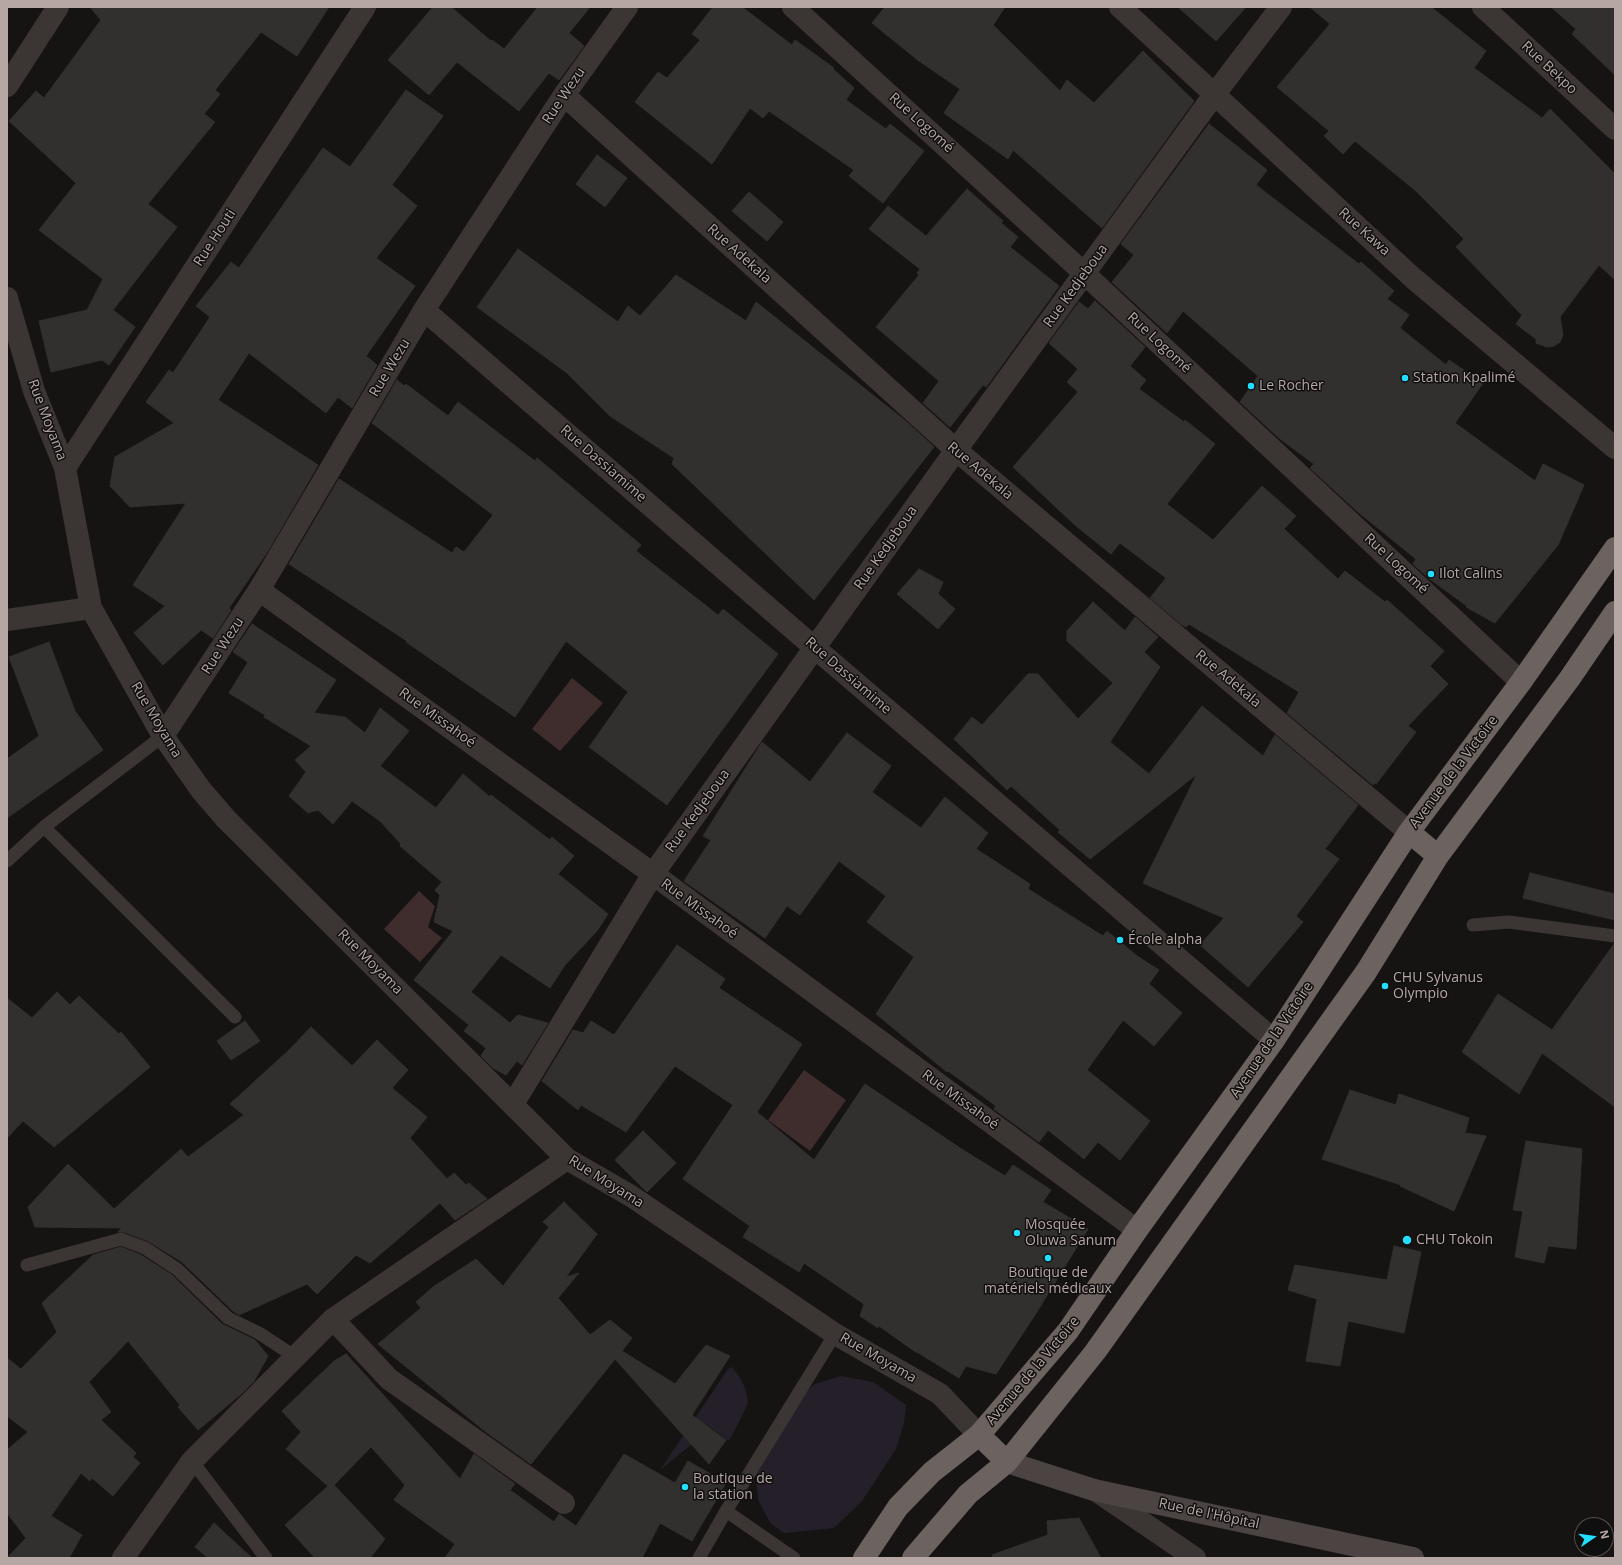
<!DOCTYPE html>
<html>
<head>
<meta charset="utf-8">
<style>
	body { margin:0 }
	#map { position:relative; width:1622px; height:1565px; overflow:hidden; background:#161413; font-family:"Open Sans",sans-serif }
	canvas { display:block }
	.frame { position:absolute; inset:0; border:8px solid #b7a7a4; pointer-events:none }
	.north { position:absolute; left:1574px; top:1517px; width:40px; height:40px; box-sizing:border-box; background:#100f0f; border:1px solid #534c4b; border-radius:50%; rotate:77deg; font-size:11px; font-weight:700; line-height:16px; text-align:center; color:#b7a7a4 }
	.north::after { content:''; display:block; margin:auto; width:14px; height:18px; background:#22dfff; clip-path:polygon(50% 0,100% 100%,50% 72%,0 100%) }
</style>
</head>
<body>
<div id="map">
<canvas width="1622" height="1565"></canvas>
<div class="frame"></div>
<div class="north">N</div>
</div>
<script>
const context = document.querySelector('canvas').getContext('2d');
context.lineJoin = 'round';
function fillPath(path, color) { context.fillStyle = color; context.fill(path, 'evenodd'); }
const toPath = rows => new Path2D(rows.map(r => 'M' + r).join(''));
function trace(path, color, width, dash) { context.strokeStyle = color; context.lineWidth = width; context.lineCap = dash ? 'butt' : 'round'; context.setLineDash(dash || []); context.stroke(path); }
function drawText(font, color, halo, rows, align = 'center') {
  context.font = font + ' "Open Sans",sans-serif'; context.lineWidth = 3; context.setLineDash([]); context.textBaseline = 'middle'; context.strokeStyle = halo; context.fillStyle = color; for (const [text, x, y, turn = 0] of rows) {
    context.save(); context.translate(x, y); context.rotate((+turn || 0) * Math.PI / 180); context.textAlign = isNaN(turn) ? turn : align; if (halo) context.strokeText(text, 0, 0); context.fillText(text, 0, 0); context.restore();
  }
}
fillPath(toPath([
	[732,1367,741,1379,746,1391,748,1403,737,1426,729,1441,706,1424,691,1445,660,1470,728,1369],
	[841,1376,873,1382,906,1405,904,1423,896,1449,862,1501,834,1528,784,1533,771,1524,758,1500,756,1476,757,1461,800,1397,815,1384]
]), '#251f29');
fillPath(toPath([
	[572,678,603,703,560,751,532,729],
	[419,891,435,906,428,927,442,938,420,962,384,929],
	[804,1070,846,1100,810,1151,768,1120]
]), '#3f2c2d');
const building = toPath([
	[90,7,329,7,297,56,261,32,215,90,220,94,204,114,215,122,148,204,177,227,113,310,135,327,109,365,102,360,51,372,39,321,87,310,103,279,39,230,76,183,9,121,36,91,44,98,101,20,90,7],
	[433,7,451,7,491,41,492,40,504,49,538,7,590,7,569,33,584,46,559,80,549,73,519,111,457,62,429,95,388,60,433,7],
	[713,7,742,7,792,45,795,40,834,68,833,69,854,88,846,100,886,129,890,124,924,151,883,203,849,176,854,170,769,111,763,118,750,108,712,164,635,102,658,72,667,78,700,40,692,34,713,7],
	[885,7,1005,7,993,25,1060,91,1067,80,1094,103,1143,51,1194,101,1102,228,1013,150,1008,159,944,113,960,89,919,61,872,23,885,7],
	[1178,7,1246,7,1216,41,1178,7],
	[1310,7,1431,7,1486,51,1474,68,1542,118,1550,109,1615,174,1615,280,1599,265,1560,317,1563,335,1560,342,1554,346,1547,347,1536,343,1536,339,1516,324,1522,315,1456,247,1464,239,1416,191,1355,141,1343,154,1324,136,1329,131,1277,87,1330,24,1310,7],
	[1551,7,1615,7,1615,75,1572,34,1576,29,1551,7],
	[406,90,443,116,392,185,417,206,376,258,415,286,366,356,377,365,352,408,338,397,326,413,249,353,218,400,318,465,268,551,229,608,231,610,213,638,201,630,163,665,134,633,165,606,133,585,186,503,130,507,110,486,115,457,174,423,146,402,169,370,173,373,210,317,196,306,231,262,239,268,323,148,350,167,406,90],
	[1209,124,1267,170,1256,185,1359,264,1361,262,1394,291,1387,299,1409,315,1400,328,1446,365,1449,360,1483,383,1455,423,1535,481,1543,464,1584,485,1558,545,1495,623,1466,607,1467,606,1431,580,1413,564,1416,559,1358,512,1310,468,1314,464,1279,438,1240,402,1258,376,1183,311,1167,333,1112,282,1134,255,1121,244,1209,124],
	[597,155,627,178,605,207,576,184,597,155],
	[967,189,1003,221,1001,223,1018,237,1010,247,1059,286,986,387,983,385,950,427,923,403,939,381,876,327,919,275,917,273,920,269,869,229,888,206,926,236,967,189],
	[749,192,783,222,767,241,732,211,749,192],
	[518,249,618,322,628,306,640,316,676,275,746,321,756,302,908,423,934,447,814,600,672,464,674,458,610,416,567,373,477,307,518,249],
	[1095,301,1145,347,1130,366,1146,380,1139,389,1184,422,1185,420,1215,444,1167,504,1213,540,1262,486,1296,516,1284,529,1338,579,1345,571,1385,602,1387,600,1444,651,1430,666,1448,684,1408,726,1416,732,1376,784,1374,783,1373,785,1287,713,1299,692,1189,624,1186,627,1181,624,1150,598,1166,578,1120,543,1111,554,1076,526,1013,467,1078,392,1067,382,1078,369,1049,343,1079,302,1088,309,1095,301],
	[397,380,404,386,406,384,448,416,458,402,535,461,537,458,641,545,636,551,718,615,723,609,778,654,667,805,589,747,628,692,566,641,515,717,406,642,407,641,289,564,339,479,452,553,456,547,464,552,493,515,372,423,397,380],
	[919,569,943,582,938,594,955,609,938,629,897,594,919,569],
	[1093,602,1125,631,1135,617,1158,637,1144,652,1160,667,1110,742,1149,774,1202,706,1263,756,1275,735,1358,805,1325,849,1339,859,1296,916,1303,922,1248,987,1200,945,1224,918,1143,883,1197,774,1090,859,1058,832,1060,830,1011,786,1007,790,954,739,972,717,982,725,1028,674,1038,674,1078,719,1113,683,1067,641,1067,631,1093,602],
	[252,624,336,680,314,713,345,717,365,733,380,708,409,731,380,766,436,808,463,774,490,797,491,795,550,840,552,837,574,856,558,874,608,914,597,931,565,965,550,988,501,955,471,992,510,1023,518,1015,548,1023,522,1065,517,1061,506,1075,493,1068,481,1056,486,1048,464,1031,469,1025,414,980,453,931,434,922,440,895,435,890,442,882,400,846,401,844,380,821,352,801,333,824,318,810,308,813,289,796,306,772,295,760,311,746,264,717,265,715,229,693,248,662,233,652,252,624],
	[49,642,75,711,103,750,7,818,7,759,39,736,9,657,49,642],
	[847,733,891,766,872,792,921,828,945,797,988,833,976,849,1030,884,1028,889,1103,936,1107,931,1137,956,1159,970,1149,984,1182,1013,1154,1046,1123,1020,1087,1070,1150,1121,1120,1160,1098,1142,1084,1159,1048,1130,1039,1142,994,1109,996,1106,948,1071,947,1072,876,1014,914,957,867,922,886,896,839,861,800,915,787,906,765,938,684,881,711,840,703,836,762,742,810,782,847,733],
	[1530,873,1615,894,1615,920,1523,898,1530,873],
	[1614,944,1615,1107,1542,1053,1519,1094,1462,1052,1498,994,1552,1030,1614,944],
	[677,945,725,979,719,988,802,1044,757,1112,814,1160,865,1084,960,1148,1005,1176,1013,1165,1051,1190,1043,1202,1088,1229,1035,1315,996,1374,966,1366,959,1378,917,1352,917,1353,879,1326,878,1328,860,1316,864,1304,804,1263,799,1272,743,1237,750,1226,683,1179,733,1105,675,1066,626,1132,581,1105,578,1110,542,1081,573,1030,583,1033,591,1021,614,1035,677,945],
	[57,992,70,1005,79,996,119,1034,121,1032,150,1067,54,1147,23,1121,7,1138,7,998,32,1018,57,992],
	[245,1021,260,1041,231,1060,217,1041,245,1021],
	[311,1027,352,1066,377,1040,408,1070,392,1088,427,1117,410,1138,447,1179,454,1173,466,1185,469,1183,487,1199,455,1220,440,1203,370,1263,356,1255,317,1294,307,1284,239,1315,233,1311,182,1262,148,1241,124,1232,118,1232,122,1228,35,1227,28,1207,68,1164,114,1209,181,1149,188,1157,244,1115,230,1104,289,1050,311,1027],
	[1350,1090,1396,1105,1399,1094,1469,1118,1465,1133,1486,1136,1454,1211,1400,1186,1401,1185,1322,1159,1350,1090],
	[643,1131,676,1163,647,1192,615,1160,643,1131],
	[1526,1141,1582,1149,1576,1249,1548,1246,1544,1263,1515,1257,1523,1211,1513,1210,1526,1141],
	[564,1202,597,1234,566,1277,579,1273,558,1298,590,1335,610,1320,632,1338,622,1351,675,1384,706,1345,730,1356,692,1415,726,1440,709,1464,615,1359,531,1464,486,1432,378,1344,421,1308,416,1302,433,1287,476,1259,503,1286,549,1227,543,1222,564,1202],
	[1394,1246,1421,1252,1404,1333,1348,1321,1340,1366,1306,1361,1317,1299,1288,1290,1295,1265,1387,1280,1394,1246],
	[121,1247,141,1255,172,1275,222,1324,255,1340,268,1356,254,1381,240,1395,198,1430,178,1407,180,1405,128,1341,89,1382,111,1412,101,1420,136,1453,133,1457,140,1463,113,1496,92,1478,90,1481,81,1473,51,1516,82,1535,69,1558,7,1558,26,1538,7,1513,7,1450,28,1432,7,1416,7,1358,21,1369,57,1332,42,1303,93,1255,121,1247],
	[346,1354,460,1479,474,1454,515,1484,510,1490,554,1522,559,1514,576,1526,624,1454,675,1483,688,1461,726,1483,692,1541,660,1523,642,1558,445,1558,455,1544,394,1500,405,1485,371,1447,334,1485,385,1539,370,1558,315,1558,285,1525,328,1486,286,1449,301,1432,282,1411,334,1361,346,1354],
	[1079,1518,1101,1558,993,1558,992,1555,1048,1535,1047,1521,1079,1518],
	[214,1523,252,1558,208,1558,195,1547,214,1523]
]);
fillPath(building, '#32302e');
trace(building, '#322f2d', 1);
trace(toPath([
	[44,827,235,1017],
	[7,861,44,827,163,736],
	[1473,925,1509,922,1615,936],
	[27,1265,121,1239,145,1248,177,1269,228,1318,259,1333,294,1356],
	[192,1461,266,1558],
	[699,1558,726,1511],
	[794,1558,726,1511,835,1334]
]), '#3b3634', 13);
trace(toPath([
	[793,7,1085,274,1521,682],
	[1120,7,1413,278,1615,448],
	[1483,7,1615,129],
	[7,86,58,7],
	[564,95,956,450,1409,832],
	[7,298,34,391,65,468,91,608,163,736,201,790,226,819,567,1159,631,1196,835,1334,940,1394,979,1435],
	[424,310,815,648,1274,1040],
	[65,468,365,7],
	[259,590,653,874,1137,1230],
	[7,620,91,608],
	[163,736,259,590,424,310,564,95,627,7],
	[513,1104,653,874,956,450,1214,95,1281,7],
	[333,1319,389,1379,564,1503],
	[1095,1490,1195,1558],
	[123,1558,192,1461,333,1319,567,1159]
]), '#3b3634', 22);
trace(toPath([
	[1007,1462,1094,1490,1413,1558]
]), '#4b4442', 22);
trace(toPath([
	[1409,832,1438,856],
	[979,1435,1007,1462],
	[864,1558,898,1507,932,1472,979,1435,1068,1331,1137,1230,1274,1040,1409,832,1521,682,1615,548],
	[913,1558,968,1494,1007,1462,1095,1352,1366,972,1438,856,1570,678,1615,612]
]), '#6c6260', 22);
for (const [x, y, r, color] of [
	[1405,378,4,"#22dfff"],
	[1251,386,4,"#22dfff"],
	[1431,574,4,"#22dfff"],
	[1120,940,4,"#22dfff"],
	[1385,986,4,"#22dfff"],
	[1017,1233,4,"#22dfff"],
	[1407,1240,5,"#22dfff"],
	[1048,1258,4,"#22dfff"],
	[685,1487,4,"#22dfff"]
]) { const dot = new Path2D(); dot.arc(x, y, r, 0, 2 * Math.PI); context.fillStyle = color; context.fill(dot); trace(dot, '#100f0f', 1.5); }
drawText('14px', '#b7a7a4', '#100f0f', [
	["Rue Bekpo",1549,68,43],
	["Rue Wezu",564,96,-56],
	["Rue Logomé",921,123,42],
	["Rue Kawa",1364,232,42],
	["Rue Houti",215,238,-57],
	["Rue Adekala",739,254,42],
	["Rue Kedjeboua",1076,286,-54],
	["Rue Logomé",1159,343,43],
	["Rue Wezu",390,368,-59],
	["Rue Moyama",47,420,69],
	["Rue Dassiamime",603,464,41],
	["Rue Adekala",980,471,40],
	["Rue Kedjeboua",886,548,-55],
	["Rue Logomé",1396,564,43],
	["Rue Wezu",223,646,-57],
	["Rue Dassiamime",848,676,41],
	["Rue Adekala",1228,679,40],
	["Rue Missahoé",437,718,36],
	["Rue Moyama",156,720,59],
	["Avenue de la Victoire",1454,772,-53],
	["Rue Kedjeboua",698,811,-54],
	["Rue Missahoé",699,909,36],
	["Rue Moyama",370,962,45],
	["Avenue de la Victoire",1272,1040,-56],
	["Rue Missahoé",960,1100,36],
	["Rue Moyama",606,1182,32],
	["Rue Moyama",878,1358,30],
	["Avenue de la Victoire",1033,1371,-50],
	["Rue de l'Hôpital",1209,1514,12]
]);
drawText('14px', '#b7a7a4', '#100f0f', [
	["Station Kpalimé",1413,378],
	["Le Rocher",1259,386],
	["Ilot Calins",1439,574],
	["École alpha",1128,940],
	["CHU Sylvanus",1393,978],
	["Olympio",1393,994],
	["Mosquée",1025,1225],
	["Oluwa Sanum",1025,1241],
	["CHU Tokoin",1416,1240],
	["Boutique de",1048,1273,"center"],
	["matériels médicaux",1048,1289,"center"],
	["Boutique de",693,1479],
	["la station",693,1495]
], 'left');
</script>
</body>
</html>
